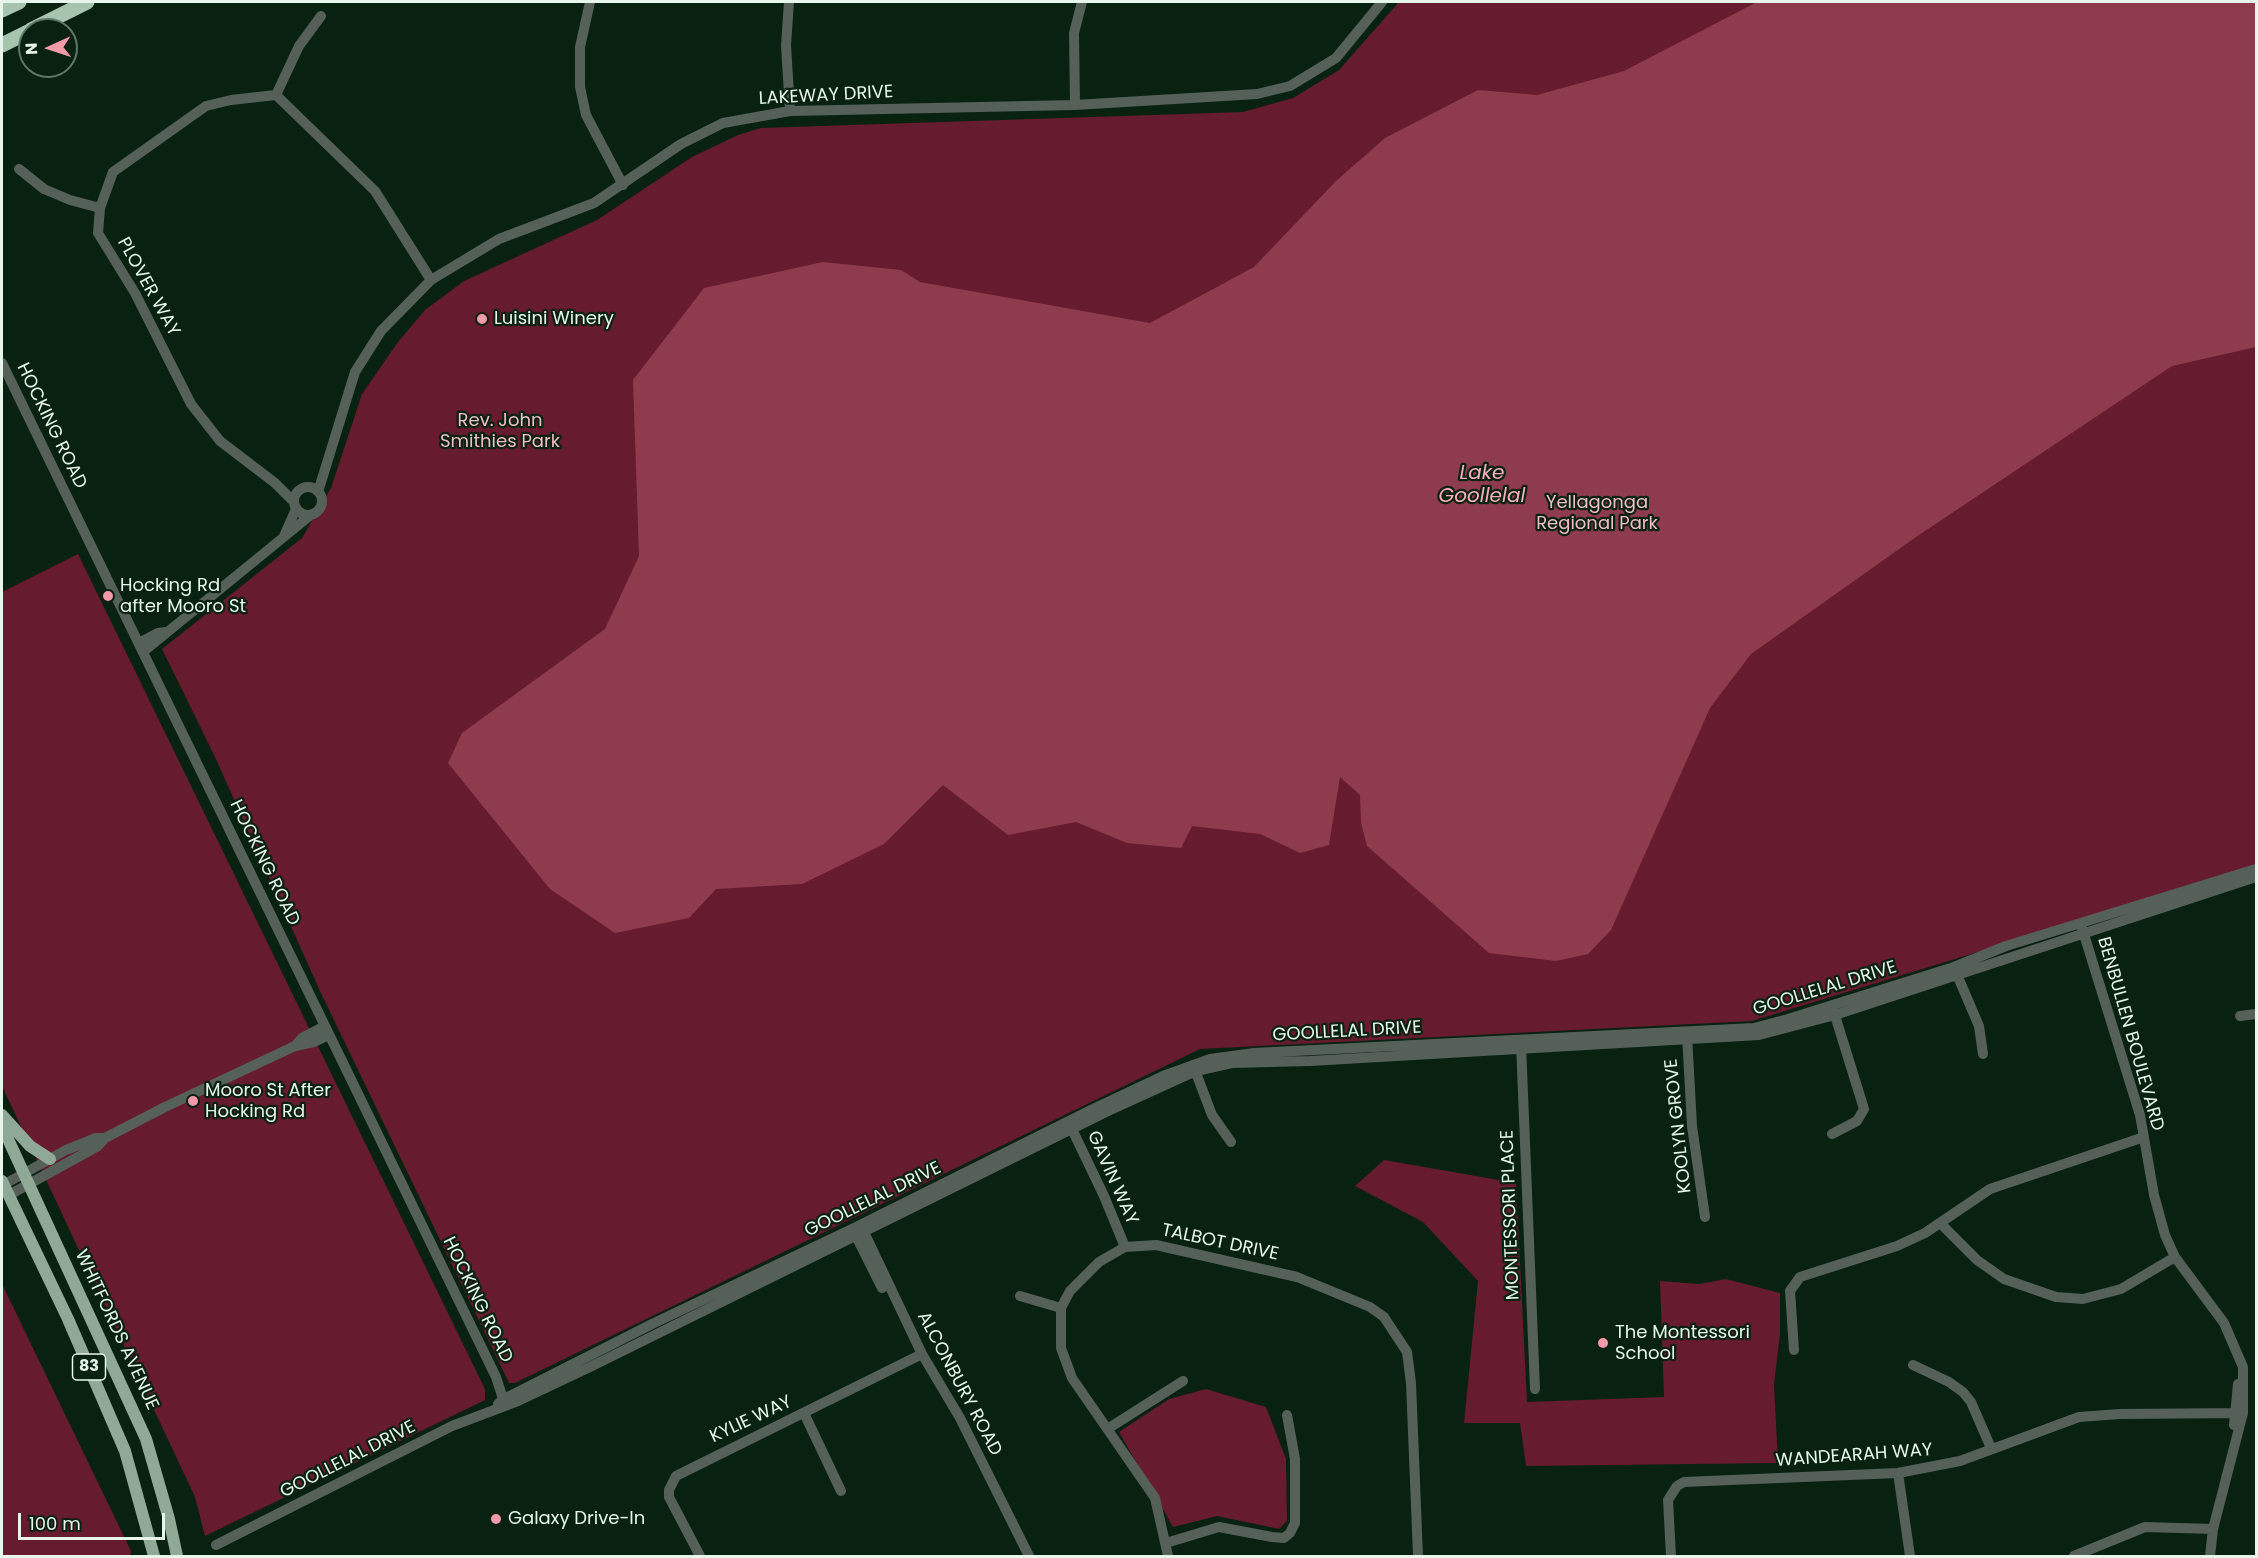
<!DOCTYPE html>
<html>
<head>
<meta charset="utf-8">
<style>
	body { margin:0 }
	#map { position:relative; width:2258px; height:1558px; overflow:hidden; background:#082111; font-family:Poppins,sans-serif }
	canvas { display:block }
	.frame { position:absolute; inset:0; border:3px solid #e7f6eb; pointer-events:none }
	.north { position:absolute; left:18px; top:18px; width:60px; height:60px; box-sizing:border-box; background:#082111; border:2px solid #617668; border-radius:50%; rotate:267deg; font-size:16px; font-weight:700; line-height:24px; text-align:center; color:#e7f6eb }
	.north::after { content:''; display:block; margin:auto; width:21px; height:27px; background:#f39aa8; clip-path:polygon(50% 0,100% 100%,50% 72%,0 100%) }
	.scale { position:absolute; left:18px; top:1513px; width:147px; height:27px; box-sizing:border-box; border:3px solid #e7f6eb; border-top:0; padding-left:8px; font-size:18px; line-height:21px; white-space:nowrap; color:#e7f6eb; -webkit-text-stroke:4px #082111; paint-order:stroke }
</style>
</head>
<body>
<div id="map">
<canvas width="2258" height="1558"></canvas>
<div class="frame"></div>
<div class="north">N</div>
<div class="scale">100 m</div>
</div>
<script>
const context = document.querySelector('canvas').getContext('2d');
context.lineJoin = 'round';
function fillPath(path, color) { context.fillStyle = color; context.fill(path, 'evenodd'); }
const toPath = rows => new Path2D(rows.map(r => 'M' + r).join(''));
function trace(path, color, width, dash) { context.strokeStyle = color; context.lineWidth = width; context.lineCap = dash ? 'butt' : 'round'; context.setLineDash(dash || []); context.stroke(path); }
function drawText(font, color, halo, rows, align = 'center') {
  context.font = font + ' Poppins,sans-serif'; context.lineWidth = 4.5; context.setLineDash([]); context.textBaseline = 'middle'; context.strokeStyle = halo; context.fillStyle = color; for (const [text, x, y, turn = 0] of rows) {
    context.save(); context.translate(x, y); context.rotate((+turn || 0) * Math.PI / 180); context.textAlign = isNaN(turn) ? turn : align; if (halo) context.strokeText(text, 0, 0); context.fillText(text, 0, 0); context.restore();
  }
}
fillPath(toPath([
	[1399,2,2256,2,2256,867,1752,1021,1200,1049,515,1383,509,1383,320,991,215,757,162,649,302,538,331,488,362,394,398,342,425,310,464,281,597,220,692,157,738,135,761,128,1243,112,1293,98,1339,70],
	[78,554,485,1389,485,1400,205,1536,195,1497,2,1086,2,592],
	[1384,1160,1516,1183,1527,1402,1664,1397,1660,1281,1699,1284,1726,1279,1780,1293,1780,1334,1774,1384,1778,1463,1526,1466,1520,1423,1464,1423,1478,1281,1423,1222,1355,1186],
	[2,1284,131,1551,130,1556,2,1556],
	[1206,1389,1266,1407,1286,1459,1287,1521,1279,1529,1217,1516,1173,1527,1119,1432,1169,1399]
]), '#661b2e');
fillPath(toPath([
	[1757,2,2256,2,2256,347,2172,366,1916,537,1751,654,1710,708,1611,930,1588,954,1556,961,1489,953,1367,846,1361,823,1360,795,1340,777,1329,845,1300,853,1260,834,1192,826,1181,848,1127,843,1076,822,1008,835,943,785,884,844,802,884,716,889,689,918,615,933,550,889,448,763,462,733,605,629,639,556,633,380,704,288,823,262,901,270,920,282,1150,323,1254,267,1336,181,1385,138,1478,90,1537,95,1624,71]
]), '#8e3c4d');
trace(toPath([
	[590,2,580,47,580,87,586,115,623,185],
	[789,2,786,45,790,111],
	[276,95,299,46,321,16],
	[1075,105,1074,33,1082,2],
	[19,169,44,189,70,200,100,208],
	[2,363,496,1377,505,1405],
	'294 501a14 14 0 1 1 28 0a14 14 0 1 1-28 0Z',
	[318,492,355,372,381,331,431,280,499,239,594,203,681,144,723,123,790,111,1075,105,1257,94,1290,86,1336,58,1382,2],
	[294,502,275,483,220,441,191,404,135,293,98,233,100,208,113,172,206,106,231,100,276,95,375,191,431,280],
	[284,536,296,509],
	[139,643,158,633,166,632],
	[143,652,312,514],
	[2082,928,2140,1115,2154,1195,2165,1235,2175,1257,2224,1323,2243,1367,2243,1413,2213,1529,2210,1556],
	[1955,970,1979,1026,1983,1054],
	[2240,1016,2256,1014],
	[1687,1035,1692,1126,1705,1217],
	[1521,1044,1535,1389],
	[295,1046,302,1038,325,1026],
	[1193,1065,1212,1115,1231,1142],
	[1070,1125,1104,1196,1125,1247],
	[1832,1134,1857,1121,1864,1109,1833,1009],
	[3,1185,66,1150,96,1138,105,1138],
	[9,1195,98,1146,105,1138,165,1107,295,1046,314,1042,329,1035],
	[1940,1223,1977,1260,2004,1279,2056,1297,2083,1299,2121,1289,2175,1257],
	[862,1228,922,1354,960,1418,1029,1556],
	[854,1232,882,1288],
	[1020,1296,1061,1308],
	[1794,1350,1790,1291,1800,1277,1897,1246,1925,1233,1990,1189,2144,1137],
	[1913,1365,1949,1382,1963,1392,1971,1402,1991,1448],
	[498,1404,502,1400,652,1324,852,1229,1091,1110,1163,1076,1210,1059,1254,1053,1754,1028,1788,1019,1954,967,2006,946,2256,869],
	[804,1413,841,1491],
	[2234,1425,2238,1384],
	[1109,1428,1183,1381],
	[1898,1473,1910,1556],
	[1166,1543,1219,1527,1272,1537,1284,1538,1290,1533,1295,1523,1295,1459,1287,1415],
	[216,1545,452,1426,518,1401,590,1367,1106,1112,1196,1071,1232,1063,1310,1061,1759,1035,1835,1015,2256,877],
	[700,1556,669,1497,669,1490,676,1476,922,1354],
	[1168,1556,1155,1498,1072,1378,1061,1348,1061,1308,1070,1291,1099,1262,1125,1247,1156,1245,1297,1277,1370,1307,1384,1317,1407,1352,1411,1383,1418,1556],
	[1671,1556,1668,1500,1677,1486,1684,1482,1898,1473,1960,1461,2079,1417,2120,1414,2242,1413],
	[2074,1556,2145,1527,2213,1529]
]), '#556158', 10);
trace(toPath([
	[2,1115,30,1146,50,1159],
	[2,1126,146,1439,169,1519,177,1556],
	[2,1181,68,1319,125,1451,154,1556]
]), '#90a896', 12);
trace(toPath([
	[2,10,19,2],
	[31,30,87,2],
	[2,45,30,31]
]), '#a7c4af', 15);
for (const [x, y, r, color] of [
	[482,319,6,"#f39aa8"],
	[108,596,6,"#f39aa8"],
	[193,1101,6,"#f39aa8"],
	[1603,1343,6,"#f39aa8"],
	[496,1519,6,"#f39aa8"]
]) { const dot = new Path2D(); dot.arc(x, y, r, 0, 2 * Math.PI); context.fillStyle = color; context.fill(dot); trace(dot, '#082111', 2); }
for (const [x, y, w] of [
	[89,1367,33]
]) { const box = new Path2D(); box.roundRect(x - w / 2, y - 13, w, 26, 4.5); context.fillStyle = '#082111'; context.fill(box); trace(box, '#e7f6eb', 1.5); }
drawText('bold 16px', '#e7f6eb', null, [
	["83",89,1367]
]);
drawText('18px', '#e7f6eb', '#082111', [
	["LAKEWAY DRIVE",826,96,-3],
	["PLOVER WAY",148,287,61],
	["HOCKING ROAD",51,426,64],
	["HOCKING ROAD",264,863,64],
	["GOOLLELAL DRIVE",1825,989,-17],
	["GOOLLELAL DRIVE",1347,1032,-3],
	["BENBULLEN BOULEVARD",2130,1034,74],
	["KOOLYN GROVE",1679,1126,-96],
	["GAVIN WAY",1112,1178,66],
	["GOOLLELAL DRIVE",873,1200,-26],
	["MONTESSORI PLACE",1511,1215,-92],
	["TALBOT DRIVE",1220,1243,12],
	["HOCKING ROAD",477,1300,64],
	["WHITFORDS AVENUE",116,1330,65],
	["ALCONBURY ROAD",959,1384,62],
	["KYLIE WAY",751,1420,-25],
	["WANDEARAH WAY",1854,1456,-4],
	["GOOLLELAL DRIVE",348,1460,-27]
]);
drawText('18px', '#e7f6eb', '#082111', [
	["Luisini Winery",494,319],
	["Hocking Rd",120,586],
	["after Mooro St",120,607],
	["Mooro St After",205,1091],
	["Hocking Rd",205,1112],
	["The Montessori",1615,1333],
	["School",1615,1354],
	["Galaxy Drive-In",508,1519]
], 'left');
drawText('18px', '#f0bfc5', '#082111', [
	["Rev. John",500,421],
	["Smithies Park",500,442],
	["Yellagonga",1597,503],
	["Regional Park",1597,524]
]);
drawText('italic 20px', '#f8b0ba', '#082111', [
	["Lake",1482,474],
	["Goollelal",1482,497]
]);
</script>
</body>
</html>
